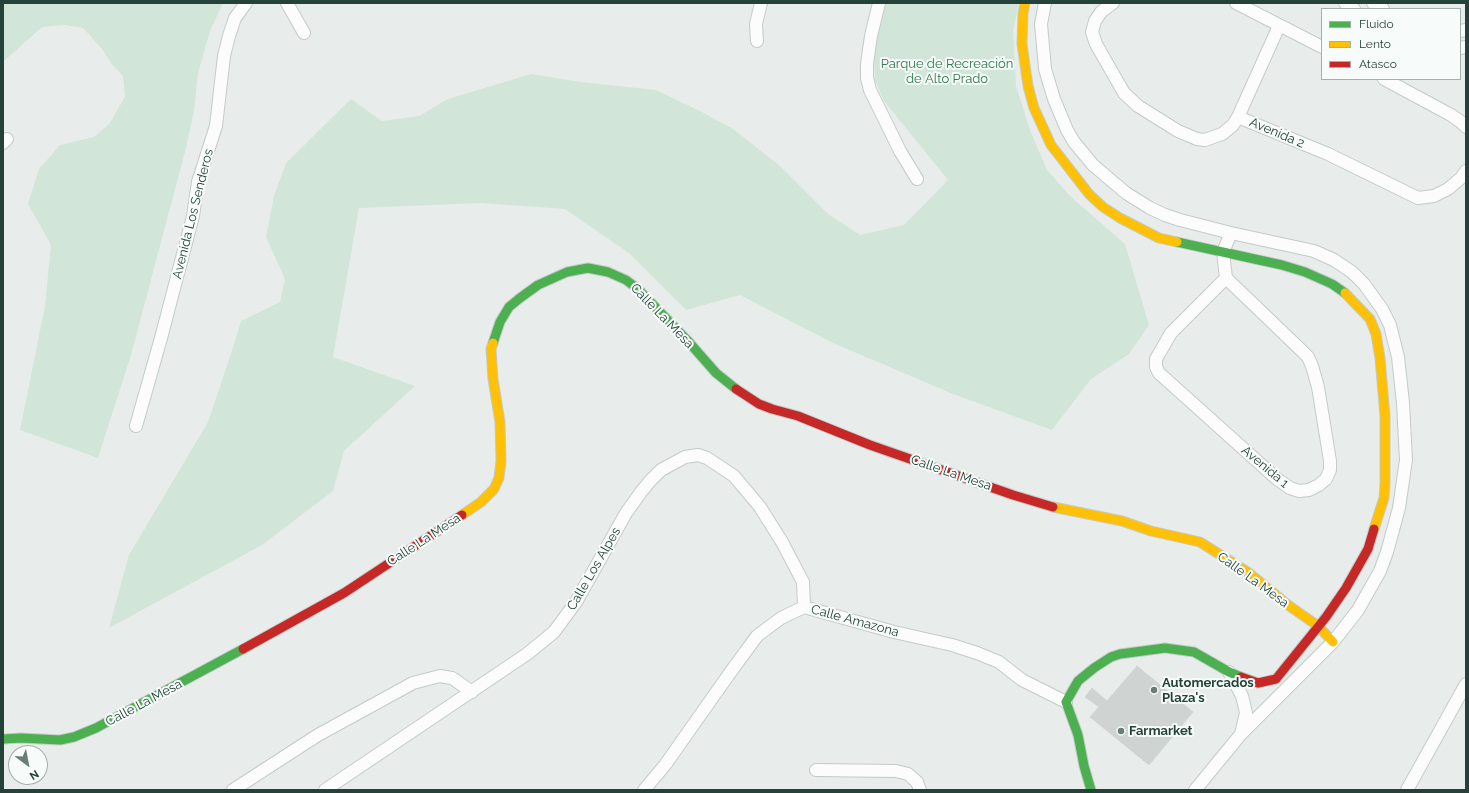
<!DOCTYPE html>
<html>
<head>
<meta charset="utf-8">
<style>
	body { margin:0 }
	#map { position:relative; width:1469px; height:793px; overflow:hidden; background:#e8edeb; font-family:Raleway,sans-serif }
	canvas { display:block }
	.frame { position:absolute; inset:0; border:4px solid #24423a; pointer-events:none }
	.legend { position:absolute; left:1321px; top:8px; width:140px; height:72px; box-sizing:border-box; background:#f7fbf9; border:1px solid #a3b1ad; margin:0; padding:5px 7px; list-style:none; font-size:12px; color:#24423a }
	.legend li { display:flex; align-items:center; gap:8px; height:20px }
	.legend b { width:20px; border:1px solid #a3b1ad }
	.north { position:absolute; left:8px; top:745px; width:40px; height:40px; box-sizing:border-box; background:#f7fbf9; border:1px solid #a3b1ad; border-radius:50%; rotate:148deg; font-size:11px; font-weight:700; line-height:16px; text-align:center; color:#24423a }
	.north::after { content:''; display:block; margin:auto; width:14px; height:18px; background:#697e78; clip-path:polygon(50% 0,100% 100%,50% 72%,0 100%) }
</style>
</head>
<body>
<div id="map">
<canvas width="1469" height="793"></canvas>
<div class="frame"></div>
<ul class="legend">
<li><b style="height:5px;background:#4caf50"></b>Fluido</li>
<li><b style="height:5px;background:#ffc107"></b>Lento</li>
<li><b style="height:5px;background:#c62828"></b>Atasco</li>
</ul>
<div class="north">N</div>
</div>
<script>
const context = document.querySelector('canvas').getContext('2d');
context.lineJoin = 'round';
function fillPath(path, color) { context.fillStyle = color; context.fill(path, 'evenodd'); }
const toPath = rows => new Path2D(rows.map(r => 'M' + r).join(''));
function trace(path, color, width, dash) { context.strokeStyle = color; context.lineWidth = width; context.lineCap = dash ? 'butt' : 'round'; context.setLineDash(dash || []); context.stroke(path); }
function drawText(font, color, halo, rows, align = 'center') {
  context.font = font + ' Raleway,sans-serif'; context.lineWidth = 4; context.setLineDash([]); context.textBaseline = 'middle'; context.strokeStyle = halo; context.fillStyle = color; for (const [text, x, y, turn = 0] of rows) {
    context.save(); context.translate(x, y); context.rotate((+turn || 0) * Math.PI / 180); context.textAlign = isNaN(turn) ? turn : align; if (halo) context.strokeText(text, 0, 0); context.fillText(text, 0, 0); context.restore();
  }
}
fillPath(toPath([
	[3,3,223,3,210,31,198,73,194,111,186,148,131,355,98,458,20,430,45,306,51,245,28,204,39,169,60,145,94,137,109,124,125,97,123,76,112,64,102,49,83,28,65,25,42,27,3,62],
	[886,3,1019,3,1013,31,1016,86,1030,130,1047,170,1070,196,1125,244,1149,325,1129,354,1091,379,1052,430,953,394,833,343,740,295,686,310,630,254,565,209,481,203,359,208,333,357,415,386,344,451,333,491,262,545,109,628,129,555,208,422,230,357,241,321,280,302,285,279,266,237,274,196,286,163,351,99,382,121,419,116,448,99,531,74,581,82,656,90,702,112,733,129,779,165,828,214,860,235,904,225,948,180,884,101,875,80,874,51]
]), '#d1e6d8');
const building = toPath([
	[1137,666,1193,712,1149,765,1090,717,1099,707,1085,697,1092,688,1107,701,1137,666]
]);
fillPath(building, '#cfd4d2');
trace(building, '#d1d6d4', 1);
const street = toPath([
	[287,3,304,33],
	[879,3,871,36,867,64,867,78,870,90,900,151,917,179],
	[1045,3,1041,24,1045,69,1054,99,1067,130,1074,142,1093,165,1126,193,1150,208,1165,215,1180,220,1231,233,1314,251,1334,260,1352,272,1364,284,1382,309,1390,325,1398,357,1403,403,1406,460,1399,508,1387,552,1380,571,1358,610,1333,642,1241,734,1195,790],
	[1113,3,1101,12,1095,21,1092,32,1096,44,1124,93,1138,106,1178,131,1197,139,1205,140,1222,134,1233,125,1238,117,1328,154,1418,198,1434,196,1448,189,1461,178,1466,171],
	[1236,3,1322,47],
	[1345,3,1354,9],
	[1373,3,1383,9],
	[1460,31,1466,30],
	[757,41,756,24,761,3],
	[1460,48,1466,47],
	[1384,79,1451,115,1461,122,1466,127],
	[1238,117,1279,26],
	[3,143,7,139],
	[1226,278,1171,333,1156,359,1156,367,1159,373,1277,479,1290,488,1299,491,1309,490,1319,485,1326,479,1330,470,1330,461,1318,387,1312,366,1308,357,1301,350,1226,278,1223,252,1231,233],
	[136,426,161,338,193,216,198,182,216,126,224,56,229,36,235,18,246,3],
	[1229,672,1242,696,1244,704,1246,713,1241,734],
	[816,770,896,771,908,774,917,782,920,790],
	[233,790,318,735,413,683,440,676,452,678,472,692],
	[325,790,527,654,554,632,576,602,626,513,641,492,650,481,661,470,685,457,698,455,707,458,734,476,760,507,782,542,803,582,804,607],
	[644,790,665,765,732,670,757,636,781,618,804,607,894,632,952,645,977,653,999,662,1022,680,1066,702],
	[1407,790,1466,684]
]);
const fast = toPath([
	[1177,242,1282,265,1305,272,1332,284,1345,293],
	[493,343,500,322,509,307,520,298,538,285,567,272,588,268,608,272,626,280,638,289,687,340,716,373,736,389],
	[3,739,21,738,60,740,74,737,96,728,243,649],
	[1091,790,1084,766,1078,735,1066,702,1078,681,1094,668,1111,657,1120,654,1165,648,1194,652,1229,672,1241,677]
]);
const slow = toPath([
	[1025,3,1023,14,1022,44,1028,86,1034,108,1051,145,1089,194,1103,207,1120,218,1159,238,1177,242],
	[1345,293,1370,319,1376,334,1380,358,1385,416,1385,483,1384,498,1374,529],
	[1053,507,1122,521,1151,531,1200,542,1249,573,1288,605,1318,626,1333,642],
	[462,515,481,502,494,489,499,478,501,461,500,422,493,379,491,349,493,343]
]);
const jam = toPath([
	[736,389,759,404,772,409,798,416,870,445,1013,495,1053,507],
	[243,649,344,593,462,515],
	[1241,677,1258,683,1276,679,1326,617,1346,588,1368,549,1374,529]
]);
trace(street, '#c5cac8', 14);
trace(fast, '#c3cbc8', 11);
trace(slow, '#c3cbc8', 11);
trace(jam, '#c3cbc8', 11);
trace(street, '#fcfcfc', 12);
trace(fast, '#4caf50', 9);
trace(slow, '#ffc107', 9);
trace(jam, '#c62828', 9);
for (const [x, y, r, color] of [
	[1154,690,4,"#697e78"],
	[1121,731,4,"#697e78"]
]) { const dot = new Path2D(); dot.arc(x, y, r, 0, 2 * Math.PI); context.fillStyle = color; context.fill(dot); trace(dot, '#f7fbf9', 1.5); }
drawText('13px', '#2d7a4b', '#f7fbf9', [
	["Parque de Recreación",947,64],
	["de Alto Prado",947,79]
]);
drawText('13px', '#24423a', '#f7fbf9', [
	["Avenida 2",1277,133,23],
	["Avenida Los Senderos",193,214,-76],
	["Calle La Mesa",662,316,46],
	["Avenida 1",1265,467,40],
	["Calle La Mesa",951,473,19],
	["Calle La Mesa",424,540,-33],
	["Calle Los Alpes",594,569,-60],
	["Calle La Mesa",1253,580,36],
	["Calle Amazona",855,621,15],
	["Calle La Mesa",144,703,-28]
]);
drawText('bold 13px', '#24423a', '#f7fbf9', [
	["Automercados",1162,683],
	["Plaza's",1162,698],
	["Farmarket",1129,731]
], 'left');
</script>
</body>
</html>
